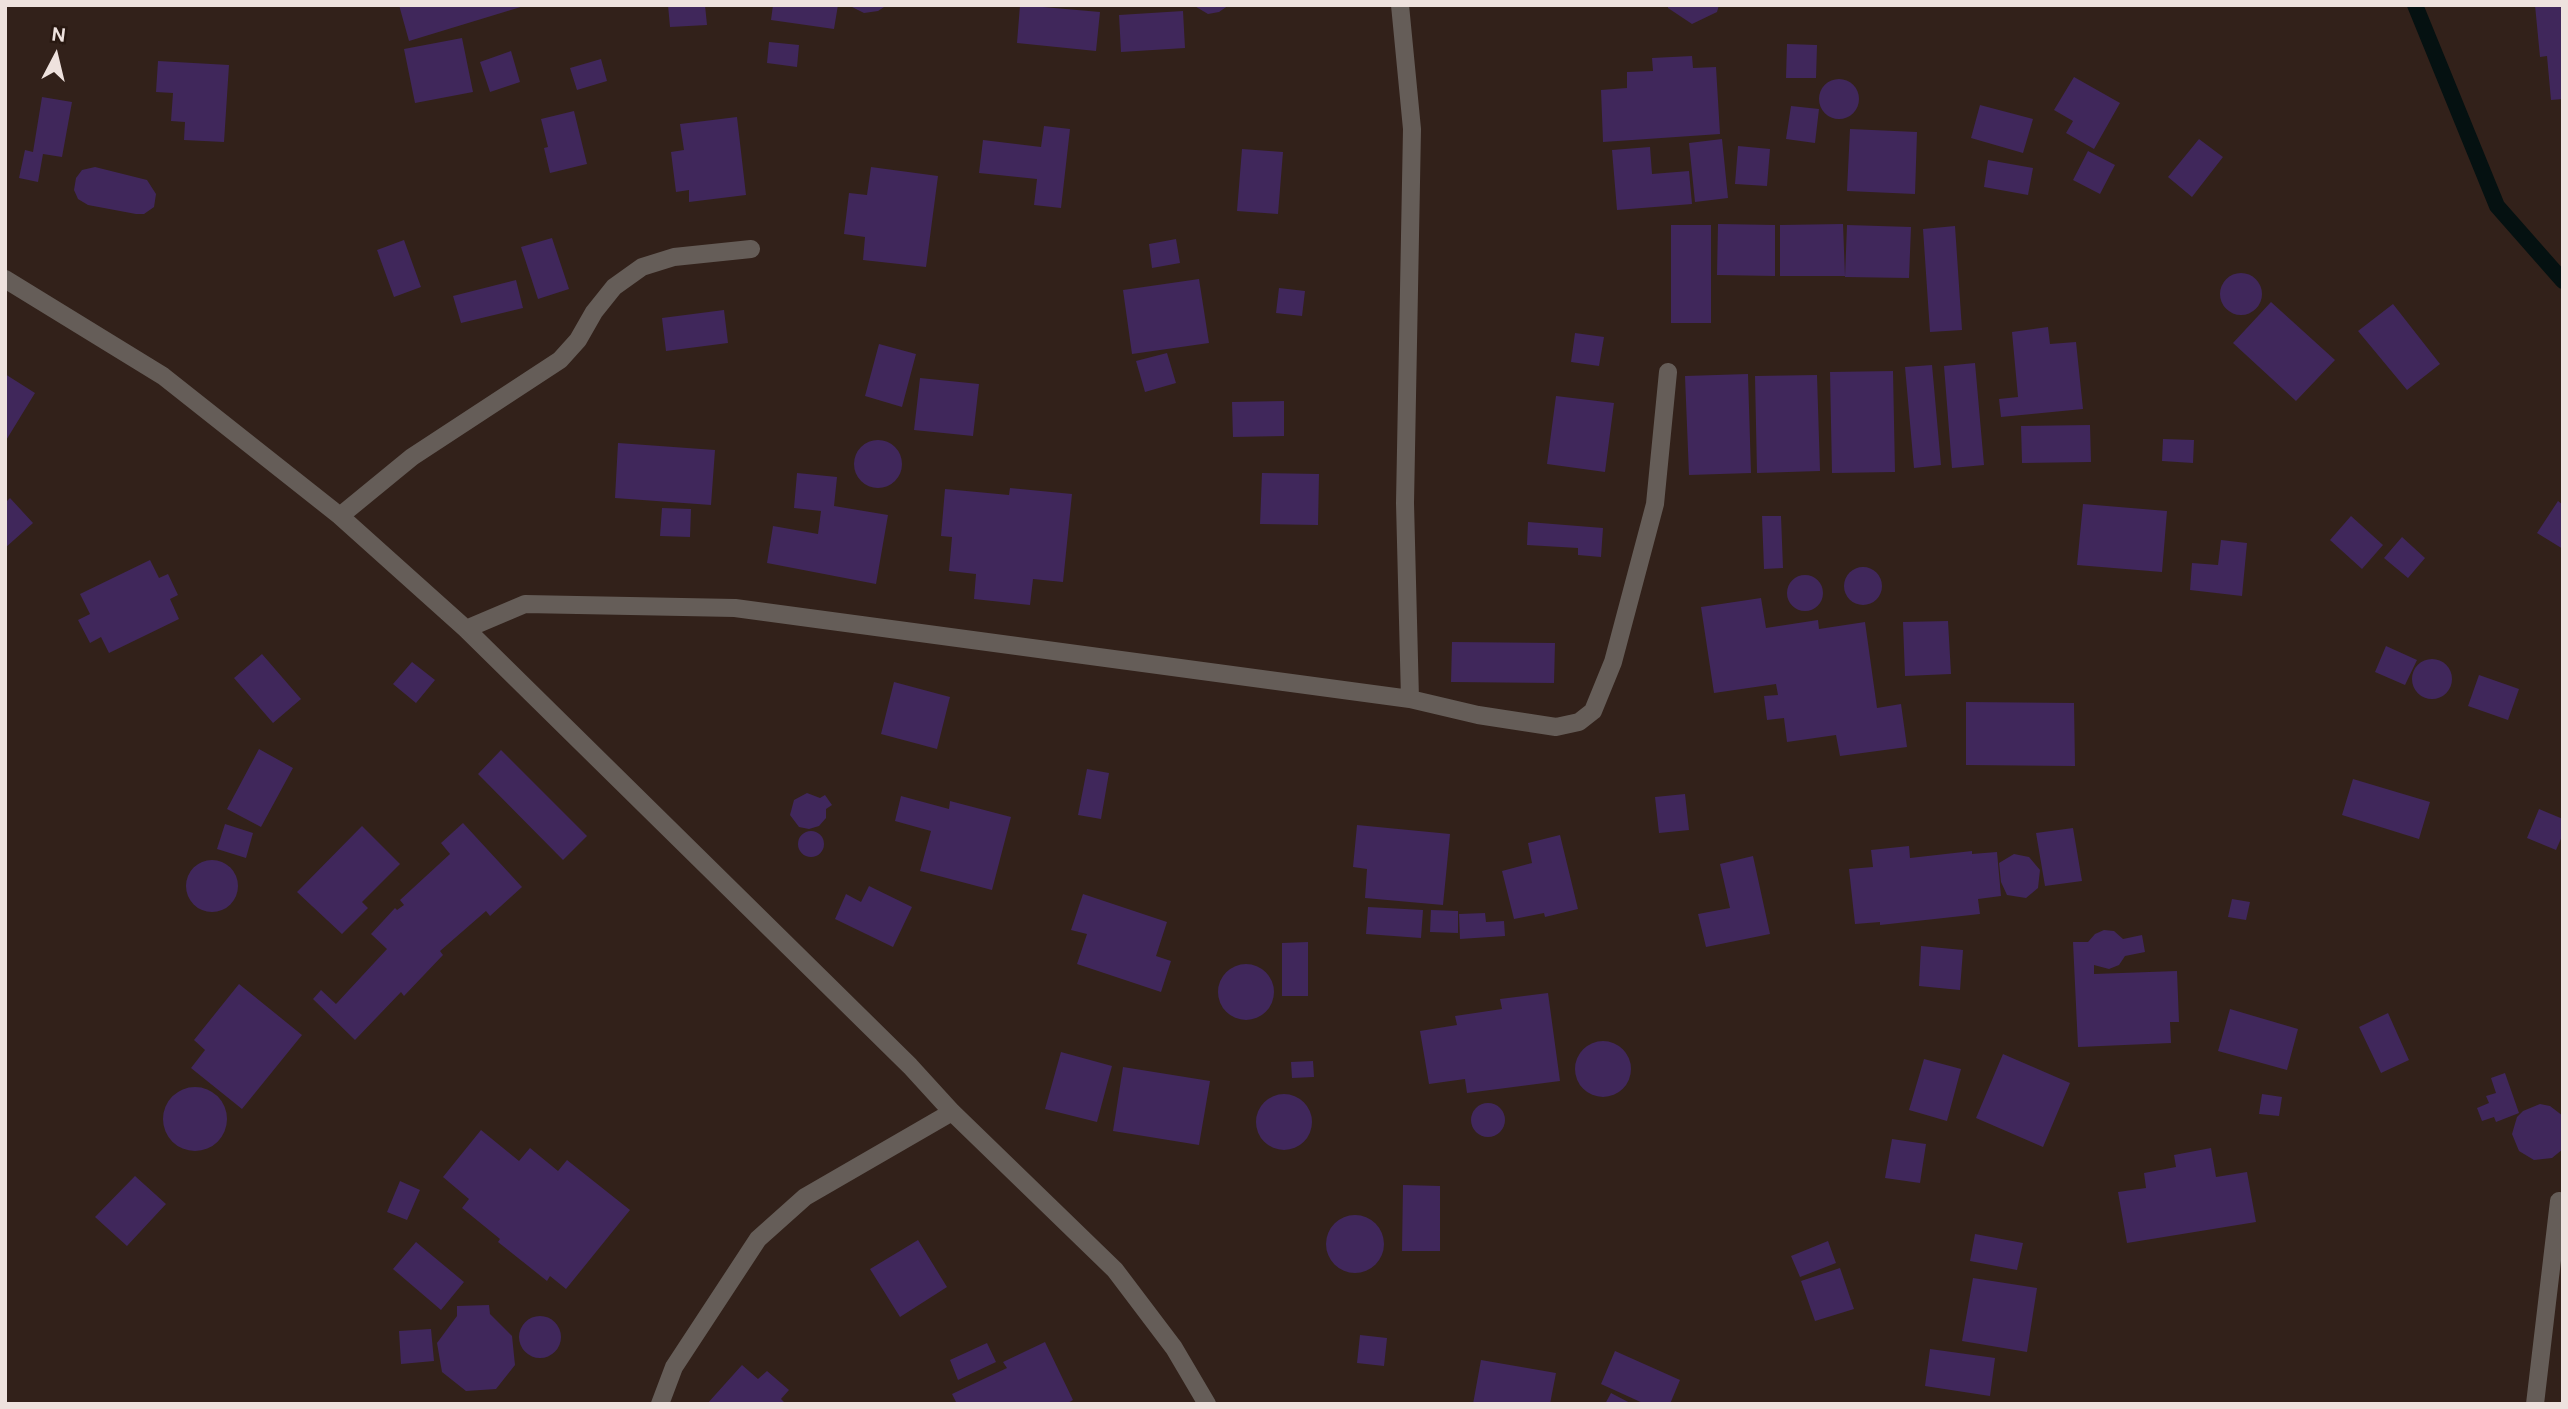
<!DOCTYPE html>
<html>
<head>
<meta charset="utf-8">
<style>
	body { margin:0 }
	#map { position:relative; width:2568px; height:1409px; overflow:hidden; background:#32211a; font-family:"DM Sans",sans-serif }
	canvas { display:block }
	.frame { position:absolute; inset:0; border:7px solid #eee2de; pointer-events:none }
	.north { position:absolute; left:21px; top:21px; width:70px; height:70px; -webkit-text-stroke:5px #281811; paint-order:stroke; rotate:7deg; font-size:19px; font-weight:700; line-height:28px; text-align:center; color:#eee2de }
	.north::after { content:''; display:block; margin:auto; width:24px; height:32px; background:#eee2de; clip-path:polygon(50% 0,100% 100%,50% 72%,0 100%) }
</style>
</head>
<body>
<div id="map">
<canvas width="2568" height="1409"></canvas>
<div class="frame"></div>
<div class="north">N</div>
</div>
<script>
const context = document.querySelector('canvas').getContext('2d');
context.lineJoin = 'round';
const toPath = rows => new Path2D(rows.map(r => 'M' + r).join(''));
function trace(path, color, width, dash) { context.strokeStyle = color; context.lineWidth = width; context.lineCap = dash ? 'butt' : 'round'; context.setLineDash(dash || []); context.stroke(path); }
function fillPath(path, color) { context.fillStyle = color; context.fill(path, 'evenodd'); }
trace(toPath([
	[2415,5,2497,206,2563,281]
]), '#051111', 16);
fillPath(toPath([
	[399,5,524,5,524,6,409,41],
	[668,5,705,5,707,25,670,27],
	[773,5,838,5,834,29,771,20],
	[848,5,887,5,878,11,864,13],
	[1020,5,1100,12,1096,51,1017,43],
	[1193,5,1229,5,1219,12,1208,14],
	[1668,5,1719,5,1717,12,1692,24,1668,8],
	[2535,5,2563,5,2563,99,2551,100,2547,56,2540,57],
	[1183,11,1185,48,1121,52,1119,15],
	[462,38,473,92,415,103,404,49],
	[769,42,799,45,797,67,767,63],
	[1787,44,1817,45,1816,78,1786,78],
	[511,51,520,82,490,92,480,62],
	[1692,56,1693,68,1716,67,1720,134,1603,142,1601,90,1627,88,1627,72,1653,71,1652,58],
	[601,59,607,81,577,90,570,68],
	[158,61,229,65,224,142,184,140,185,122,171,121,173,93,156,92],
	[2074,77,2120,103,2094,149,2066,133,2073,121,2054,110],
	'1819 99a20 20 0 1 1 40 0a20 20 0 1 1-40 0Z',
	[42,97,72,102,62,157,43,154,38,182,19,178,25,150,33,152],
	[1980,105,2033,119,2023,153,1971,138],
	[1791,106,1819,109,1815,143,1786,139],
	[574,111,587,164,550,173,544,148,548,147,541,119],
	[737,117,746,195,689,202,689,190,676,192,671,152,684,150,680,124],
	[1044,126,1070,129,1061,208,1034,205,1037,179,979,173,983,140,1041,147],
	[1850,129,1917,132,1915,194,1847,191],
	[1722,139,1728,198,1695,202,1689,143],
	[2199,139,2223,157,2192,197,2168,177],
	[1738,146,1770,149,1767,186,1735,184],
	[1650,147,1652,174,1689,171,1692,204,1617,210,1612,150],
	[1242,149,1283,152,1278,214,1237,211],
	[2088,151,2115,165,2100,194,2073,180],
	[1988,160,2033,168,2028,195,1984,187],
	[95,167,147,180,156,194,154,207,144,214,136,214,88,205,78,199,74,190,76,178,82,170],
	[871,167,938,176,926,267,863,260,865,237,844,234,849,193,867,195],
	[1718,224,1775,225,1775,276,1717,275],
	[1843,224,1845,276,1780,276,1780,225],
	[1671,225,1711,225,1711,323,1671,323],
	[1847,225,1911,227,1909,278,1845,277],
	[1955,226,1962,330,1930,332,1923,229],
	[552,238,569,289,538,299,521,247],
	[1176,239,1180,263,1152,268,1149,244],
	[404,240,421,287,394,297,377,250],
	'2220 294a21 21 0 1 1 42 0a21 21 0 1 1-42 0Z',
	[1199,279,1209,343,1132,354,1123,290],
	[516,280,523,308,461,323,453,296],
	[1279,288,1305,291,1302,316,1276,313],
	[2271,302,2335,360,2296,401,2233,343],
	[2393,304,2440,364,2407,390,2358,331],
	[724,310,728,343,666,351,662,318],
	[2048,327,2050,344,2076,342,2083,409,2001,417,1999,399,2018,397,2012,332],
	[1575,333,1604,337,1599,366,1571,362],
	[879,344,916,354,902,407,865,396],
	[1167,353,1176,383,1145,392,1136,361],
	[1975,363,1984,465,1952,468,1944,366],
	[1932,365,1941,465,1914,468,1905,367],
	[1893,371,1895,472,1832,473,1830,372],
	[5,374,35,393,5,442],
	[1748,374,1751,473,1689,475,1685,376],
	[1817,375,1820,471,1757,473,1755,376],
	[920,378,979,384,973,436,914,430],
	[1556,396,1614,403,1605,472,1547,464],
	[1284,401,1284,436,1233,437,1232,402],
	[2090,425,2091,462,2022,463,2021,426],
	[2163,439,2194,440,2193,463,2162,461],
	'854 464a24 24 0 1 1 48 0a24 24 0 1 1-48 0Z',
	[618,443,715,450,711,505,615,498],
	[797,473,837,477,834,506,888,515,876,584,767,563,773,526,818,534,821,511,794,508],
	[1262,473,1319,474,1318,525,1260,524],
	[1010,488,1072,494,1063,582,1033,579,1030,605,974,599,976,574,949,571,952,537,941,536,945,489,1009,495],
	[10,498,33,523,5,548,5,503],
	[2558,501,2563,505,2563,549,2537,533],
	[2083,504,2167,511,2162,572,2077,565],
	[662,508,691,509,690,537,660,536],
	[1762,516,1781,516,1783,568,1764,569],
	[2351,516,2383,545,2362,569,2330,540],
	[1528,522,1603,528,1601,557,1578,555,1578,548,1527,545],
	[2402,537,2425,558,2408,578,2384,558],
	[2221,540,2247,543,2242,596,2190,590,2192,563,2218,565],
	[150,560,159,578,168,574,178,595,170,599,179,619,109,653,101,637,90,643,78,620,90,614,80,594],
	'1844 586a19 19 0 1 1 38 0a19 19 0 1 1-38 0Z',
	'1787 593a18 18 0 1 1 36 0a18 18 0 1 1-36 0Z',
	[1761,598,1766,628,1818,620,1819,629,1865,622,1877,708,1901,704,1907,747,1840,756,1836,735,1787,742,1784,718,1767,720,1764,696,1778,695,1776,684,1714,693,1701,607],
	[1948,621,1951,674,1905,676,1903,622],
	[1452,642,1555,643,1554,683,1451,682],
	[2386,646,2417,660,2405,685,2375,672],
	[262,654,301,699,273,723,234,678],
	'2412 679a20 20 0 1 1 40 0a20 20 0 1 1-40 0Z',
	[412,662,435,680,416,703,393,684],
	[2479,675,2519,689,2508,720,2468,706],
	[894,682,950,697,937,749,881,734],
	[1966,702,2074,703,2075,766,1966,765],
	[259,749,293,768,261,827,227,809],
	[501,750,587,836,563,860,478,774],
	[1087,769,1109,773,1101,819,1078,815],
	[2353,779,2430,802,2419,839,2342,815],
	[807,793,820,798,825,795,832,805,826,809,826,818,819,826,809,829,799,827,790,815,794,800],
	[1685,794,1689,830,1659,833,1655,797],
	[901,796,949,809,950,801,1011,817,992,890,920,871,931,831,895,821],
	[2539,809,2563,819,2563,834,2556,850,2527,838],
	[463,823,522,887,490,916,486,911,440,951,443,955,404,996,401,992,355,1040,313,999,321,990,336,1004,387,949,371,934,395,908,397,910,404,905,400,900,450,854,441,843],
	[225,824,253,833,246,858,217,849],
	[1357,825,1450,834,1443,905,1365,898,1367,869,1353,867],
	[362,826,400,864,362,902,368,908,342,934,297,892],
	[2073,828,2082,881,2045,886,2036,833],
	'798 844a13 13 0 1 1 26 0a13 13 0 1 1-26 0Z',
	[1560,835,1578,909,1545,917,1544,913,1514,919,1502,871,1532,863,1528,843],
	[1909,846,1910,858,1972,851,1972,854,1997,852,2001,896,1978,899,1980,914,1880,925,1880,922,1855,924,1849,869,1873,867,1871,850],
	[2014,854,2029,857,2040,870,2038,888,2026,898,2007,895,2001,882,1999,863],
	[1753,856,1770,934,1706,947,1698,914,1730,908,1720,864],
	'186 886a26 26 0 1 1 52 0a26 26 0 1 1-52 0Z',
	[869,886,912,907,893,947,835,919,846,894,861,902],
	[1083,894,1167,922,1156,956,1171,961,1161,992,1077,964,1087,934,1071,930],
	[2232,899,2250,902,2246,920,2228,917],
	[1368,907,1423,910,1421,938,1366,934],
	[1431,910,1458,911,1458,933,1430,932],
	[1485,913,1486,922,1504,921,1505,936,1460,939,1459,914],
	[2104,930,2114,931,2123,939,2142,935,2145,952,2125,956,2119,965,2109,969,2094,965,2094,974,2177,971,2179,1022,2170,1022,2171,1043,2078,1047,2073,942,2088,942,2095,934],
	[1308,942,1308,996,1282,996,1282,943],
	[1921,946,1963,950,1960,990,1919,986],
	'1218 992a28 28 0 1 1 56 0a28 28 0 1 1-56 0Z',
	[239,984,302,1035,242,1109,191,1068,205,1050,194,1040],
	[1548,993,1560,1081,1467,1093,1465,1079,1429,1084,1420,1031,1457,1025,1455,1016,1502,1009,1500,999],
	[2230,1009,2298,1029,2287,1070,2218,1051],
	[2388,1013,2409,1060,2381,1073,2359,1027],
	'1575 1069a28 28 0 1 1 56 0a28 28 0 1 1-56 0Z',
	[1061,1052,1112,1066,1097,1122,1045,1109],
	[2003,1054,2070,1083,2043,1147,1976,1118],
	[1924,1059,1961,1069,1947,1121,1909,1110],
	[1313,1061,1314,1077,1292,1078,1291,1062],
	[1123,1067,1210,1081,1199,1145,1113,1131],
	[2505,1073,2519,1113,2496,1122,2494,1117,2482,1121,2477,1108,2489,1103,2486,1096,2496,1093,2491,1078],
	'163 1119a32 32 0 1 1 64 0a32 32 0 1 1-64 0Z',
	[2262,1094,2282,1097,2279,1116,2259,1114],
	'1256 1122a28 28 0 1 1 56 0a28 28 0 1 1-56 0Z',
	'1471 1120a17 17 0 1 1 34 0a17 17 0 1 1-34 0Z',
	[2540,1104,2550,1106,2563,1116,2563,1149,2552,1158,2534,1160,2519,1151,2512,1134,2517,1117,2523,1111],
	[481,1130,519,1161,530,1148,558,1171,567,1160,630,1210,566,1289,550,1276,547,1281,498,1242,500,1239,462,1208,469,1199,443,1177],
	[1892,1139,1926,1144,1920,1183,1885,1178],
	[2211,1148,2216,1177,2247,1172,2256,1222,2127,1243,2118,1192,2146,1188,2144,1173,2176,1167,2174,1155],
	[135,1176,166,1204,127,1246,95,1217],
	[400,1181,420,1190,407,1220,387,1212],
	[1403,1185,1440,1186,1440,1251,1402,1251],
	'1326 1244a29 29 0 1 1 58 0a29 29 0 1 1-58 0Z',
	[1975,1234,2023,1243,2017,1270,1970,1261],
	[918,1240,947,1287,900,1317,870,1269],
	[1828,1241,1836,1263,1800,1277,1791,1256],
	[416,1242,464,1282,441,1310,393,1269],
	[1840,1268,1854,1309,1815,1321,1801,1281],
	[1973,1278,2037,1288,2027,1352,1962,1341],
	[489,1305,490,1314,512,1336,515,1365,496,1389,466,1391,442,1372,437,1343,457,1316,457,1306],
	'519 1337a21 21 0 1 1 42 0a21 21 0 1 1-42 0Z',
	[431,1329,434,1361,401,1364,399,1331],
	[1360,1335,1387,1338,1384,1366,1357,1363],
	[1045,1342,1073,1400,1066,1404,957,1404,952,1394,1007,1368,1003,1362],
	[987,1343,996,1362,958,1380,950,1360],
	[1930,1349,1995,1358,1990,1396,1925,1386],
	[1615,1351,1680,1380,1670,1404,1645,1404,1601,1384],
	[1481,1360,1556,1373,1550,1404,1473,1404],
	[742,1365,758,1379,767,1371,789,1390,781,1399,786,1404,707,1404],
	[1611,1393,1632,1404,1605,1404]
]), '#40275b');
trace(toPath([
	[1400,5,1412,129,1405,503,1410,699],
	[5,279,163,376,340,516,466,629,910,1066,952,1112,1115,1270,1174,1348,1207,1404],
	[340,516,412,457,560,360,578,340,594,312,614,287,642,267,674,257,751,249],
	[466,629,525,604,735,608,1410,699,1478,715,1556,727,1579,722,1593,711,1613,662,1655,504,1668,372],
	[660,1404,674,1367,758,1239,805,1197,952,1112],
	[2535,1404,2559,1201]
]), '#655d58', 18);
</script>
</body>
</html>
